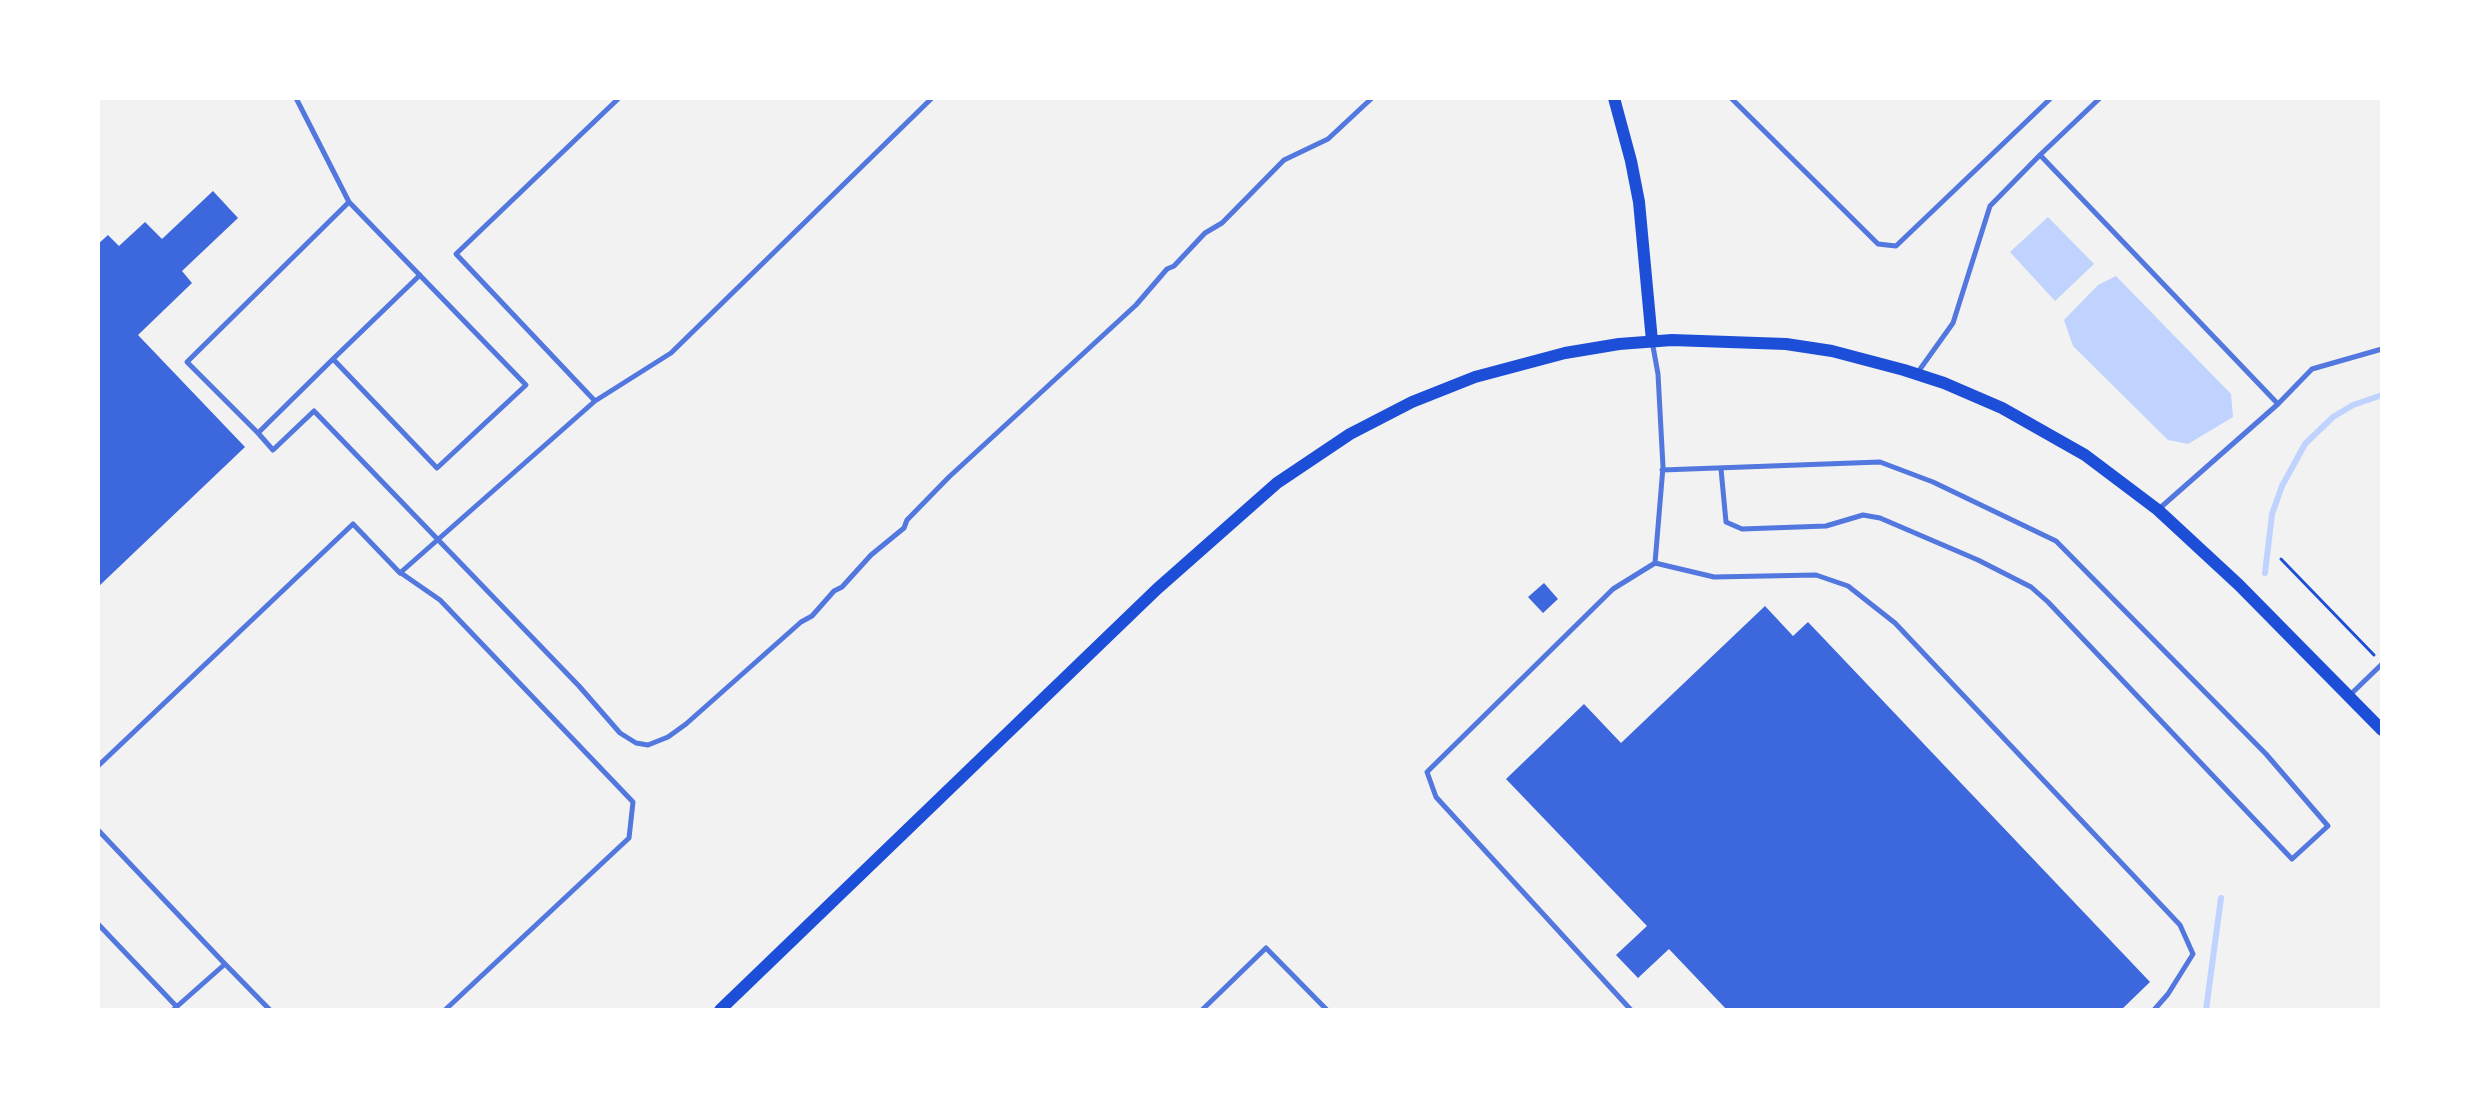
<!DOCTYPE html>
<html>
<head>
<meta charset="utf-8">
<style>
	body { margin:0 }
	#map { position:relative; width:2480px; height:1108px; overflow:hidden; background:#f2f2f2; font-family:"Times New Roman",serif }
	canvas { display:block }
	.frame { position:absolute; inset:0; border:100px solid #fff; pointer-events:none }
</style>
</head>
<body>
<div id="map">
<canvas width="2480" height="1108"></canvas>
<div class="frame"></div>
</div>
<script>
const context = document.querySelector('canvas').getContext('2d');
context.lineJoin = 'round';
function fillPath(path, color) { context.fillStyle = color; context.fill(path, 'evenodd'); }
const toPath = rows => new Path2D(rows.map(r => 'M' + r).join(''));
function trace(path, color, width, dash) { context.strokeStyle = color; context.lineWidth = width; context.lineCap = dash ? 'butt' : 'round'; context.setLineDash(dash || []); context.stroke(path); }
fillPath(toPath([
	[2048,217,2094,264,2055,301,2010,252],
	[2116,276,2231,394,2233,417,2188,444,2168,440,2073,346,2064,320,2098,285]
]), '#bfd3fe');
trace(toPath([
	[2265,573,2272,514,2282,486,2305,444,2333,417,2353,405,2382,395],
	[2206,1010,2221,898]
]), '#bfd3fe', 6);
fillPath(toPath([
	[213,191,238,218,182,271,192,283,138,335,245,447,98,587,98,244,108,235,119,246,145,222,162,239],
	[1544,583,1558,599,1543,613,1528,597],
	[1765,606,1793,636,1808,622,2150,982,2121,1010,1727,1010,1669,949,1638,978,1616,955,1647,926,1506,779,1584,704,1621,743]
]), '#3d67dc');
trace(toPath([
	[2281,559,2374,655]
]), '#1d4ed8', 3);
trace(toPath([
	[296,98,349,202,526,385,437,468,333,359,258,433,187,362,349,202],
	[1731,98,1878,244,1896,246,2051,98],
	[2040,155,2100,98],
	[1652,341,1658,374,1663,467,1655,563],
	[333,359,420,275],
	[1918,372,1953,323,1990,206,2040,155,2278,404],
	[595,401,456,254,619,98],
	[258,433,273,450,314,411,579,686,620,733,636,743,648,745,668,737,686,724,801,622,812,616,834,591,842,587,871,555,904,528,907,520,949,477,1136,305,1167,269,1174,266,1205,233,1222,223,1284,160,1328,139,1372,98],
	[1662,470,1880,462,1933,482,2056,541,2266,754,2328,826,2292,859,2048,602,2031,587,1978,560,1880,518,1863,515,1826,526,1742,529,1726,522,1721,469],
	[2160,508,2278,404,2312,369,2382,349],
	[401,573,440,600,633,802,629,838,445,1010],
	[2350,695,2382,664],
	[98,766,353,524,400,573,595,401,671,353,932,98],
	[98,830,225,964,173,1010],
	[98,924,177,1007],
	[225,964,270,1010],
	[1202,1010,1266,948,1327,1010],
	[1631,1010,1436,797,1427,772,1613,589,1655,563,1714,577,1816,575,1848,586,1895,623,2180,925,2193,954,2168,994,2154,1010]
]), '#5277de', 5);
trace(toPath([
	[1614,98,1631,161,1639,202,1652,341],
	[720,1010,1157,589,1277,483,1350,434,1412,402,1475,377,1565,353,1619,344,1672,340,1786,344,1832,351,1904,370,1944,383,2002,408,2085,455,2158,510,2239,585,2382,730]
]), '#1d4ed8', 12);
</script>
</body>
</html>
